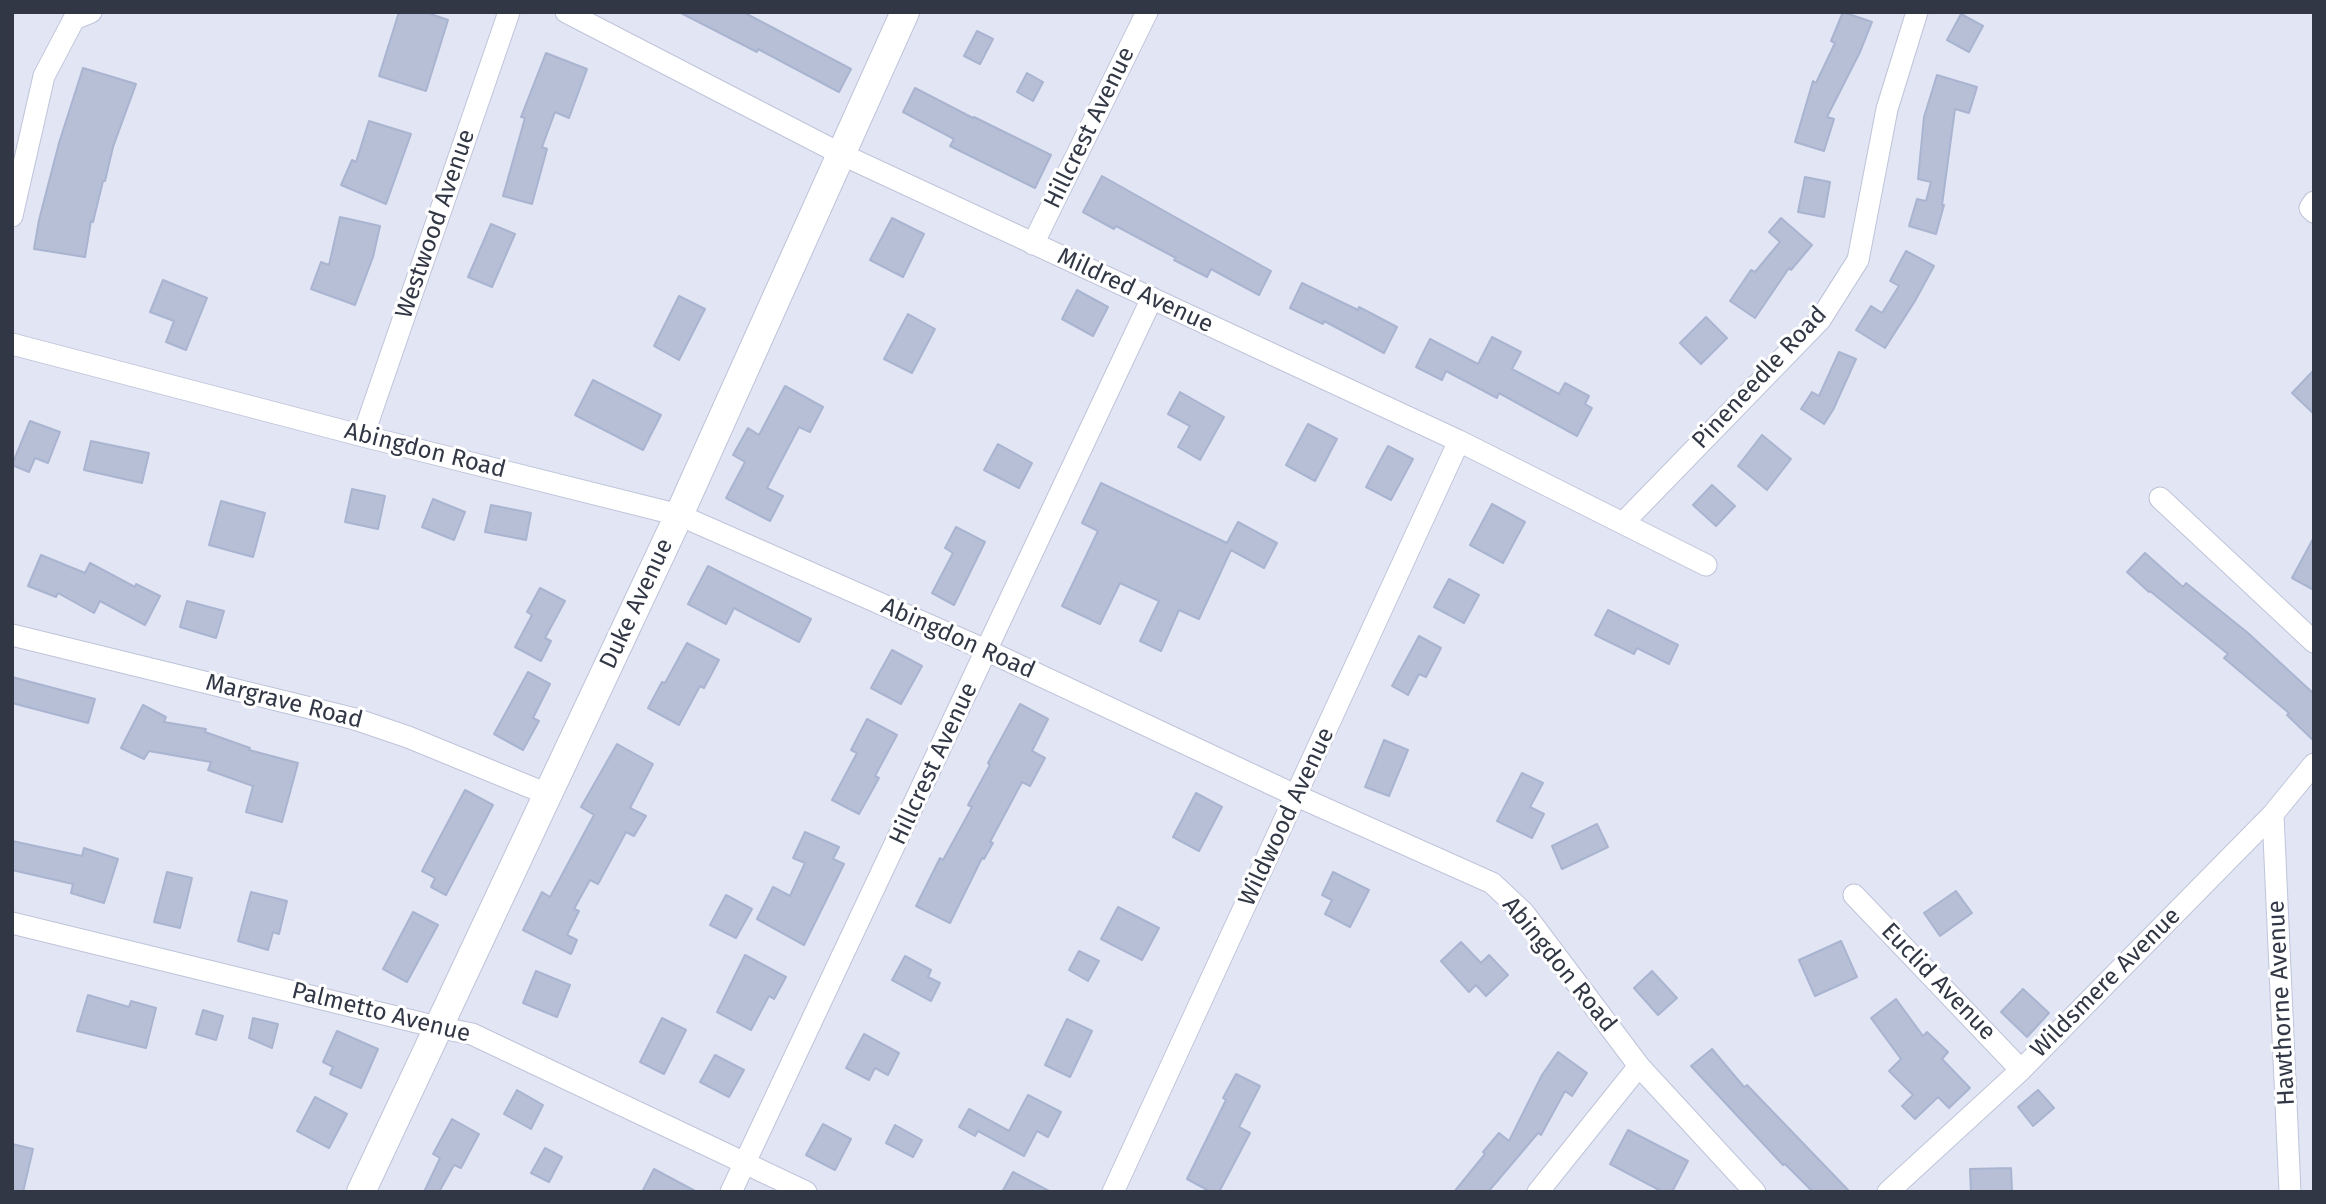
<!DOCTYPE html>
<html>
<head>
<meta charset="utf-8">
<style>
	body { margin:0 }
	#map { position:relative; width:2326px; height:1204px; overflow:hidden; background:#e2e5f3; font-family:"Fira Sans",sans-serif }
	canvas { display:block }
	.frame { position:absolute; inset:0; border:14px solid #323745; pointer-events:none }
</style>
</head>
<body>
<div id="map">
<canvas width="2326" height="1204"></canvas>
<div class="frame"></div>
</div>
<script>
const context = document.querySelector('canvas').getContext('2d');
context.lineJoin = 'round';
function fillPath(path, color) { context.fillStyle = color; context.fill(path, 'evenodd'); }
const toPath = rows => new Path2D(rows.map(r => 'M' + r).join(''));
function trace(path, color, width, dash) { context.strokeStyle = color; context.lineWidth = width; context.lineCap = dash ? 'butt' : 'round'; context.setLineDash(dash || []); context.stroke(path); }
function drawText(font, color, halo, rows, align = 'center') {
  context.font = font + ' "Fira Sans",sans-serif'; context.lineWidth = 6; context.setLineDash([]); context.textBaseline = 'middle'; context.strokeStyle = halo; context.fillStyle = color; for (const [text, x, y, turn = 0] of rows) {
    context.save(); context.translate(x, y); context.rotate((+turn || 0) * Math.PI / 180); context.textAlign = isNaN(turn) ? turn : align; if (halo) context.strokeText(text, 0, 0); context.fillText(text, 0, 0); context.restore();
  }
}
const building = toPath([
	[399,12,425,12,448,20,426,91,379,76,399,12],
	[679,12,743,12,851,69,839,92,758,49,757,52,679,12],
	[1843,12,1872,22,1860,52,1827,117,1834,119,1824,151,1795,142,1813,81,1816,83,1835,43,1831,41,1843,12],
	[1961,14,1983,26,1969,52,1947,40,1961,14],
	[977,31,993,39,980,64,964,56,977,31],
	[546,53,587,69,569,118,555,112,542,147,547,149,532,204,503,196,525,118,521,117,546,53],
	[83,68,136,84,113,147,105,181,103,181,93,222,91,221,85,257,34,249,39,220,59,143,83,68],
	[1027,73,1043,82,1033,101,1017,92,1027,73],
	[1937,75,1977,87,1969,113,1955,109,1942,205,1944,205,1936,234,1909,226,1917,199,1926,201,1931,182,1918,179,1924,117,1937,75],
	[915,88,973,118,974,117,1051,155,1035,188,950,146,954,139,903,112,915,88],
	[369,121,411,134,386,204,341,185,352,160,356,162,369,121],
	[1102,176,1271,271,1259,295,1211,269,1207,277,1174,260,1176,258,1116,226,1114,229,1083,212,1102,176],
	[1805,177,1830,182,1824,217,1798,212,1805,177],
	[340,217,380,226,373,257,355,305,311,289,321,262,329,265,340,217],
	[892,218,924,234,903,277,870,260,892,218],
	[1781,218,1812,245,1791,270,1789,268,1755,318,1730,301,1751,270,1755,272,1780,242,1769,232,1781,218],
	[491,224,515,234,492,287,468,277,491,224],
	[1906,251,1934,266,1915,301,1885,348,1856,330,1871,306,1882,313,1899,286,1890,281,1906,251],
	[163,280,207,298,186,350,166,342,174,321,150,312,163,280],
	[1302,283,1358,310,1359,307,1397,327,1384,353,1324,321,1323,324,1290,308,1302,283],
	[1077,290,1108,307,1093,336,1062,319,1077,290],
	[679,296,705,309,679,360,654,346,679,296],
	[908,314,935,329,912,373,884,359,908,314],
	[1706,317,1727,338,1701,364,1680,343,1706,317],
	[1492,337,1521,352,1512,369,1559,394,1565,383,1589,396,1585,404,1592,408,1577,436,1499,393,1497,398,1446,371,1442,380,1416,367,1430,339,1478,364,1492,337],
	[1839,352,1856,359,1833,410,1824,424,1801,409,1812,392,1819,396,1839,352],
	[2314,370,2314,414,2292,393,2314,370],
	[593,380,661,415,643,450,575,415,593,380],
	[785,386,823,407,810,432,799,427,767,488,783,496,770,521,726,498,745,462,733,455,748,428,759,435,785,386],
	[1180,392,1224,417,1200,460,1178,447,1190,426,1168,414,1180,392],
	[30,421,60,432,48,463,35,458,29,472,12,465,30,421],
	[1308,424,1337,439,1315,481,1286,465,1308,424],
	[1762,435,1791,459,1767,490,1738,466,1762,435],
	[91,441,149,453,142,483,84,470,91,441],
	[998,444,1032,463,1019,488,984,470,998,444],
	[1388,446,1413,459,1391,500,1366,487,1388,446],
	[1101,483,1227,543,1238,522,1277,543,1264,568,1231,550,1199,619,1179,610,1161,651,1140,641,1159,601,1120,583,1100,624,1062,606,1098,531,1082,523,1101,483],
	[1712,485,1735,506,1716,526,1693,505,1712,485],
	[352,489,385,496,378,529,345,522,352,489],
	[433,499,465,512,454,540,422,527,433,499],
	[221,501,265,513,253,557,209,545,221,501],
	[1492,504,1525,522,1503,563,1470,545,1492,504],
	[491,505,531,513,526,540,485,532,491,505],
	[956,527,985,542,954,605,932,593,953,553,945,548,956,527],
	[2314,537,2314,590,2292,578,2314,537],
	[2145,553,2183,587,2186,583,2248,633,2314,694,2314,741,2287,715,2289,713,2224,658,2228,654,2150,591,2149,592,2127,572,2145,553],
	[41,555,85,573,90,563,135,587,136,584,160,596,145,625,100,601,94,613,58,593,56,597,28,586,41,555],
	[708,566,811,619,799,642,734,608,726,624,688,604,708,566],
	[1449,579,1479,595,1464,623,1434,607,1449,579],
	[540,588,565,601,545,638,551,641,541,661,515,647,532,615,527,612,540,588],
	[187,601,224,611,216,638,180,627,187,601],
	[1608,610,1678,645,1669,664,1637,648,1634,654,1595,635,1608,610],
	[1419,636,1441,648,1426,677,1419,674,1408,695,1392,686,1419,636],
	[687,643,719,660,704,688,700,686,679,725,648,708,662,682,665,683,687,643],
	[892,650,922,666,901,704,871,688,892,650],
	[528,672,550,684,533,718,539,721,523,750,494,734,528,672],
	[12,677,95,699,88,723,12,703,12,677],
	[1020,704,1048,719,1032,751,1045,758,1030,786,1022,782,990,842,993,843,984,859,982,858,950,923,916,906,940,858,943,860,972,807,968,805,990,765,988,763,1020,704],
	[143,705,166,717,164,722,206,729,205,732,250,748,249,750,298,763,282,822,246,812,253,786,208,770,211,762,149,751,144,759,121,748,143,705],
	[867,719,897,735,875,776,879,778,859,814,832,800,857,753,851,750,867,719],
	[1384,740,1408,750,1389,796,1365,787,1384,740],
	[617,744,653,764,630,808,646,816,634,836,626,832,598,884,590,880,574,909,579,911,567,935,577,940,571,954,523,930,542,892,550,897,594,815,581,807,617,744],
	[1522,773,1543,783,1530,807,1544,814,1532,838,1497,821,1522,773],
	[465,790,493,805,446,895,431,887,435,878,422,871,465,790],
	[1196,793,1222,807,1199,851,1173,837,1196,793],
	[1597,824,1608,847,1562,869,1552,846,1597,824],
	[805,832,839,847,833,859,844,864,804,945,757,919,773,887,790,896,805,863,793,858,805,832],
	[12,841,82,856,84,848,118,859,104,903,71,893,73,884,12,870,12,841],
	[167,872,192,878,180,928,154,922,167,872],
	[1333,872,1369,890,1350,927,1325,914,1332,900,1322,895,1333,872],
	[1956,891,1972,913,1940,936,1924,913,1956,891],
	[251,892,287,901,279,934,273,932,268,950,238,941,251,892],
	[726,895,752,909,736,938,710,925,726,895],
	[1118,907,1159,928,1142,960,1101,939,1118,907],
	[413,912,438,925,407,982,383,969,413,912],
	[1841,941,1857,977,1815,996,1799,960,1841,941],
	[1461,942,1481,963,1489,955,1508,975,1486,996,1476,985,1469,992,1441,961,1461,942],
	[1079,951,1099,961,1088,981,1069,970,1079,951],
	[745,955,786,977,774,999,769,996,751,1030,717,1012,745,955],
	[905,956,931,970,928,977,940,983,931,1001,892,980,905,956],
	[536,971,570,985,557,1017,523,1003,536,971],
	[1652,971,1677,998,1658,1015,1634,988,1652,971],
	[2023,989,2049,1013,2027,1037,2001,1012,2023,989],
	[88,995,129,1007,131,1001,156,1008,146,1048,77,1031,88,995],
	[1896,999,1923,1036,1927,1032,1948,1052,1942,1059,1970,1088,1949,1108,1938,1097,1915,1119,1902,1106,1913,1095,1889,1071,1901,1059,1871,1018,1896,999],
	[203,1010,223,1016,216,1040,196,1034,203,1010],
	[253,1018,278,1024,272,1048,249,1038,253,1018],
	[662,1018,686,1030,664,1074,640,1062,662,1018],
	[1067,1019,1092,1031,1070,1077,1045,1065,1067,1019],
	[337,1031,378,1049,361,1088,330,1074,333,1067,323,1062,337,1031],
	[864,1034,899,1053,888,1075,875,1068,869,1080,846,1068,864,1034],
	[1712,1049,1744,1087,1747,1085,1850,1192,1813,1192,1785,1164,1783,1165,1691,1066,1712,1049],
	[1558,1052,1587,1073,1572,1096,1565,1091,1541,1135,1538,1133,1488,1192,1454,1192,1485,1154,1483,1152,1499,1133,1509,1141,1542,1075,1558,1052],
	[715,1055,744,1070,729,1097,700,1082,715,1055],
	[1236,1074,1260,1086,1239,1127,1250,1133,1219,1192,1211,1192,1187,1179,1226,1100,1223,1098,1236,1074],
	[517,1090,543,1105,531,1129,504,1114,517,1090],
	[2038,1090,2054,1108,2033,1126,2018,1107,2038,1090],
	[1028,1095,1061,1112,1048,1137,1037,1131,1024,1156,978,1131,975,1136,959,1127,969,1109,1009,1131,1028,1095],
	[315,1097,347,1114,329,1148,297,1131,315,1097],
	[452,1119,479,1134,461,1168,454,1165,439,1192,424,1192,440,1158,433,1154,452,1119],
	[823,1124,851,1139,835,1170,806,1155,823,1124],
	[895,1125,922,1140,913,1157,886,1143,895,1125],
	[1628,1130,1688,1161,1672,1192,1663,1192,1610,1164,1628,1130],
	[12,1144,33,1149,23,1192,12,1192,12,1144],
	[545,1148,562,1157,549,1182,531,1173,545,1148],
	[2011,1168,2012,1192,1971,1192,1970,1169,2011,1168],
	[654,1169,697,1192,642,1192,654,1169],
	[1013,1172,1051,1192,1002,1192,1013,1172]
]);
fillPath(building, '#b6bfd5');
trace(building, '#a9b4d1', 2);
const minor = toPath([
	[566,12,841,154,1459,441,1706,565],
	[2314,202,2310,208,2314,212],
	[12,216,44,76,74,19,91,12],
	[1033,244,1147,12],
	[12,344,363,436,679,515,988,651,1297,796,1492,883,1524,913,1639,1066,1755,1192],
	[363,436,509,12],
	[2160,498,2314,642],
	[1623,523,1820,320,1858,260,1887,109,1917,12],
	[12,635,355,719,408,737,547,794],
	[2273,814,2290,1192],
	[1854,895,2021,1070],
	[12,923,437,1027,472,1034,806,1192],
	[731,1192,1152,298],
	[1113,1192,1459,441],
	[1538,1192,1639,1066],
	[1888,1192,2021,1070,2273,814,2314,764]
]);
const tertiary = toPath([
	[361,1192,679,515,905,12]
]);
trace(minor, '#bec4da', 23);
trace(tertiary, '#bec4da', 30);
trace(minor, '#fff', 21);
trace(tertiary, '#fff', 28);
drawText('24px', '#323745', '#fff', [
	["Hillcrest Avenue",1090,128,-64],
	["Westwood Avenue",436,224,-71],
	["Mildred Avenue",1135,291,25],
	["Pineneedle Road",1760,378,-47],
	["Abingdon Road",425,451,14],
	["Duke Avenue",637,604,-65],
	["Abingdon Road",958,639,24],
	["Margrave Road",284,702,14],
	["Hillcrest Avenue",934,764,-65],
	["Wildwood Avenue",1287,817,-65],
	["Abingdon Road",1559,965,51],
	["Euclid Avenue",1938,982,46],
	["Wildsmere Avenue",2106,983,-45],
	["Hawthorne Avenue",2282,1003,-93],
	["Palmetto Avenue",381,1013,14]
]);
</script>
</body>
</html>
